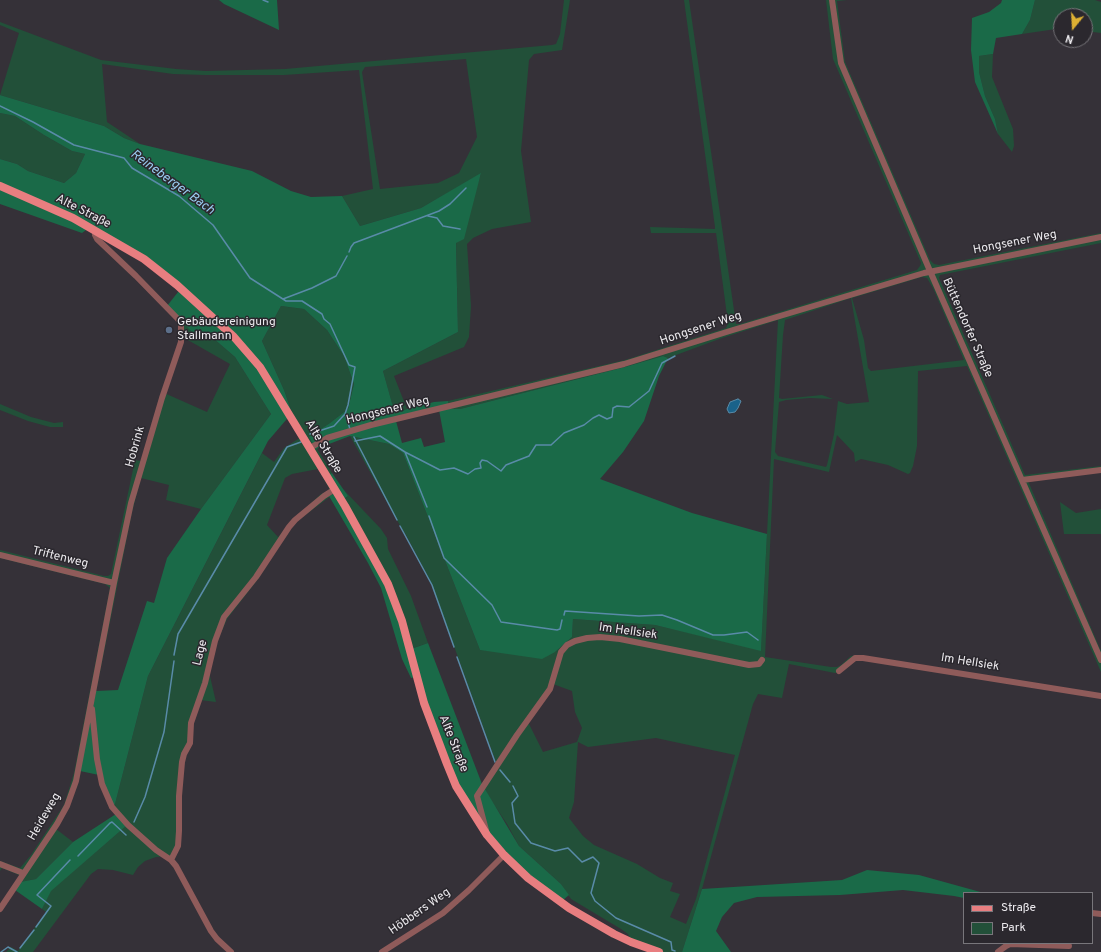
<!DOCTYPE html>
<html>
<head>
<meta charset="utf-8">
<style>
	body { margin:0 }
	#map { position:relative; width:1101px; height:952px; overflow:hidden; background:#353138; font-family:Overpass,sans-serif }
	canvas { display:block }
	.legend { position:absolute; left:963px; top:892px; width:130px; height:52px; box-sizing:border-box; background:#2b282e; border:1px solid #78767b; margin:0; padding:5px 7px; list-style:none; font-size:12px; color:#eceaee }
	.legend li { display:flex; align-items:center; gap:8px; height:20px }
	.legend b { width:20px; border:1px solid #78767b }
	.north { position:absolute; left:1053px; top:8px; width:40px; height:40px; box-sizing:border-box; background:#2b282e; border:1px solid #78767b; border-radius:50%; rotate:198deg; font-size:11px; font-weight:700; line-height:16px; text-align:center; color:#eceaee }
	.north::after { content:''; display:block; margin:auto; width:14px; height:18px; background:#deb133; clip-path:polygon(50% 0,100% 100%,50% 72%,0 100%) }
</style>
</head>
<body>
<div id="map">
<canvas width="1101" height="952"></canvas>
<ul class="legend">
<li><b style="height:5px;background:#e87e80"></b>Straße</li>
<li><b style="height:11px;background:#225039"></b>Park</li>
</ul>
<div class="north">N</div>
</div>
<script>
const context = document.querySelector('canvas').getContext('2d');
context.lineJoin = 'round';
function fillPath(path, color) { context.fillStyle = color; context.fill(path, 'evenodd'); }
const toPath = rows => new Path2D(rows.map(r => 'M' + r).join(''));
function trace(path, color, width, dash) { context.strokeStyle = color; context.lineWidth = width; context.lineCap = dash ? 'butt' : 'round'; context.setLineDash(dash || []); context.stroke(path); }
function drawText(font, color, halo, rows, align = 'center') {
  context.font = font + ' Overpass,sans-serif'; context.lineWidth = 3; context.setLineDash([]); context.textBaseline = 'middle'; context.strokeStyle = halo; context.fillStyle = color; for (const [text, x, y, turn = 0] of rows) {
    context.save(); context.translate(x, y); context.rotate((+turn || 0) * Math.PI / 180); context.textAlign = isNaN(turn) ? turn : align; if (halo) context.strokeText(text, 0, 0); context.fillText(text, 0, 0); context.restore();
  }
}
fillPath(toPath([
	[564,0,570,0,562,50,534,54,529,60,521,151,531,222,492,229,473,238,467,244,471,306,469,337,464,347,394,376,407,409,395,415,383,371,458,332,456,242,481,174,421,208,360,226,342,196,373,189,359,70,284,75,205,75,173,74,102,64,107,122,140,144,124,138,104,126,0,95,19,33,0,25,0,22,101,60,176,69,206,71,285,69,552,45,556,44,560,34],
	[466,59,477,137,459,173,438,183,380,189,362,72,365,67],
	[684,0,689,0,736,324,740,324,917,270,920,266,921,263,833,59,826,0,847,0,837,1,845,62,930,260,934,264,939,265,1101,233,1101,243,940,275,939,278,1025,475,1101,466,1101,472,1028,481,1101,651,1101,672,967,366,918,371,917,446,913,466,910,473,908,474,888,465,861,459,855,462,854,453,837,435,829,472,774,459,765,657,831,667,837,667,841,665,851,656,857,655,856,660,841,672,835,673,789,664,782,698,758,694,753,704,702,889,682,952,649,952,630,938,628,934,621,929,571,899,561,884,519,846,507,824,491,800,482,784,496,762,430,580,406,535,398,522,350,436,389,444,403,453,480,650,555,652,572,637,573,619,655,625,761,650,778,320,722,338,668,358,663,356,625,367,460,409,448,409,448,401,625,360,726,328,728,323,716,233,651,233,650,227,715,229,715,227],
	[922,277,927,278,933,288,964,360,871,371,868,368,864,340,852,298],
	[851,298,869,402,847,404,838,401,834,434,827,465,826,467,778,456,775,452,779,402,786,400,810,398,833,399,822,395,782,399,779,398,783,335,785,320],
	[553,684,572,691,575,712,582,728,577,742,543,752,528,722],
	[656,738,735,755,696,899,686,924,670,917,680,894,670,891,673,883,660,878,637,864,594,845,583,836,569,818,574,802,578,742,588,747],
	[1035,0,1095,0,1101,2,1101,33,1085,31,1085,16,1061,16,1061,29,1056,29,1022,34,1030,20],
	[993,54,992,77,1013,129,1014,146,1012,152,998,134,995,119,985,96,979,72,979,56],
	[0,113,15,116,44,135,72,151,85,154,76,173,64,183,28,171,17,164,0,159],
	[281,306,304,309,327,330,344,356,354,384,348,409,330,423,310,437,332,473,325,476,335,493,297,521,290,529,258,579,227,619,217,642,209,672,216,702,200,700,185,755,180,794,182,817,180,846,173,860,169,856,156,857,145,861,138,867,133,875,113,870,98,869,91,874,33,952,6,952,11,947,18,951,46,912,42,909,50,891,126,826,111,808,115,804,148,676,262,453,274,462,284,448,301,437,284,390,262,341],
	[318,469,330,490,321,494,294,519,278,537,267,525,285,478,292,474],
	[175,318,206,332,235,357,271,414,201,509,166,500,169,485,141,478,132,512,77,787,56,829,73,842,36,879,20,882,19,875,2,868,0,871,0,861,20,868,31,855,64,805,74,773,110,588,105,584,0,558,0,550,104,576,108,576,111,574,135,460,141,461,162,392,207,412,230,364,179,335,179,324],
	[0,404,31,417,54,423,63,422,63,427,50,427,28,421,0,410],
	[343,489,381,529,387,538,388,549,411,596,428,643,407,650,395,607,339,503,348,496],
	[1060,502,1076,513,1101,509,1101,534,1064,534]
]), '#225039');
fillPath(toPath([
	[219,0,277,0,279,30,224,4],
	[1002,0,1035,0,1030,20,1022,34,996,38,993,54,979,56,979,72,985,96,995,119,998,134,975,82,971,50,972,18,989,12,1001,3],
	[0,95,104,126,124,138,140,144,252,171,291,191,311,197,342,196,360,226,421,208,481,173,464,239,456,243,458,332,383,371,395,414,407,409,434,402,448,401,448,409,460,409,625,367,663,356,668,358,659,376,644,421,623,452,600,479,692,513,767,534,761,651,655,625,573,619,572,637,555,652,542,659,480,650,403,453,389,444,350,436,316,449,309,437,330,423,348,409,354,384,344,356,327,330,304,309,281,306,262,341,284,390,292,413,268,441,148,676,115,804,111,808,99,775,80,771,96,691,118,690,147,601,154,603,167,558,201,509,271,414,235,357,206,332,192,332,167,306,182,287,90,227,82,233,0,204,0,159,17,164,28,171,64,183,76,173,85,154,72,151,44,135,15,116,0,113],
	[439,410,445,442,424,447,421,438,402,443,396,421],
	[332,473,348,496,339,502,386,585,408,650,428,643,482,784,519,846,561,884,569,895,563,900,522,869,490,834,458,784,418,677,411,678,402,659,381,588,368,563,329,496,335,493,325,476],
	[116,814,126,826,51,891,42,909,15,890,20,882,36,879,73,842],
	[867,870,919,875,984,893,964,893,964,898,954,896,903,890,840,895,757,897,734,903,722,917,716,931,731,952,682,952,702,889,842,880]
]), '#1a6a48');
const water = toPath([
	[738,399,741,401,738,408,735,412,729,413,727,409,730,402,738,399]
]);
fillPath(water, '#1a628a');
trace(water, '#598ba8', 1);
trace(toPath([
	[263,0,268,2],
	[0,106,33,122,74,145,124,158,132,168,179,196,213,225,250,278,286,301,302,301,322,314,324,319,330,324,349,365,355,367,348,405,345,414,350,429],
	[428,216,437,218,443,226,460,229],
	[349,252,351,247,354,243,362,240,439,211,450,204,466,188],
	[283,299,312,288,336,276,347,256],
	[310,434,334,426,345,414],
	[354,437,397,520],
	[355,441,380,436,405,452,427,507],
	[405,452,440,470,454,468,468,474,475,469,481,468,480,463,482,460,487,461,501,471,506,465,529,456,536,445,551,445,564,433,584,425,593,418,599,415,607,419,612,417,613,408,617,406,629,407,649,391,662,363,675,356],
	[429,516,444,558,492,605,501,622,557,630,560,629,562,620],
	[400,526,432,585,454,647],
	[564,615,565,611,639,616,662,615,677,620,713,635,724,635,747,632,758,640],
	[174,655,178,634,287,447,301,442],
	[457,657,495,762],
	[500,770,510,782],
	[513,786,518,796,512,803,515,823,531,843,555,851,568,848,582,862,593,857,599,863,591,893,595,901,616,918,671,942,672,950,675,951],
	[134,822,145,797,164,732,174,661],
	[78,856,110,823,112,822,126,835],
	[36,927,51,906,37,895,70,860],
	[20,948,34,930],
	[1,952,8,947,17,952]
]), '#598ba8', 1.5);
trace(toPath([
	[832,0,841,63,930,271,1101,660],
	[310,448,327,438,371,425,624,364,733,330,924,273,1101,237],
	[1022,480,1101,470],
	[0,555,114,583],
	[839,671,855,658,863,658,1101,696],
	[92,709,97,759,102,784,112,807,128,825,156,850,171,860,176,866,211,931,217,939,231,952],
	[486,830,477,796,517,735,550,689,561,652,567,645,575,641,587,638,600,637,620,639,749,665,759,664,762,660],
	[171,860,178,846,179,831,179,796,182,762,184,754,190,743,191,723,205,683,215,641,224,617,256,577,289,527,295,520,324,496,335,489],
	[0,864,23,873],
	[0,909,57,824,67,806,76,781,114,583,131,503,162,398,181,342,181,323,177,318,136,276,97,239,95,235,97,232],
	[1092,913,1101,914],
	[382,952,443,913,469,890,504,855],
	[998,952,1006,946,1010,944,1069,946]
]), '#8f5b5a', 6);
trace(toPath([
	[0,186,73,218,144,259,177,285,234,337,260,367,345,506,388,584,402,621,424,703,447,764,456,786,487,835,504,855,528,878,569,908,614,934,631,942,659,952]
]), '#e87e80', 8);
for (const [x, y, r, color] of [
	[169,330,4,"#5c6f8a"]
]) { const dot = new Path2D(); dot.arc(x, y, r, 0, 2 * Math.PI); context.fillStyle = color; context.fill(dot); trace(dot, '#2b282e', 1.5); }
drawText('12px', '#eceaee', '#2b282e', [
	["Alte Straße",83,212,27],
	["Hongsener Weg",1015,243,-11],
	["Büttendorfer Straße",967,328,66],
	["Hongsener Weg",701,329,-18],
	["Hongsener Weg",388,411,-14],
	["Hobrink",136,447,-74],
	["Alte Straße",323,447,59],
	["Triftenweg",60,558,14],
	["Im Hellsiek",628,632,8],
	["Lage",201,653,-76],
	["Im Hellsiek",970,663,9],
	["Alte Straße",453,744,68],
	["Heideweg",45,817,-60],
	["Höbbers Weg",420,912,-35]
]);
drawText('12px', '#eceaee', '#2b282e', [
	["Gebäudereinigung",177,323],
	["Stallmann",177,337]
], 'left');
drawText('italic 13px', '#99cdf1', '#2b282e', [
	["Reineberger Bach",172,183,36]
]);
</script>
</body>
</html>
